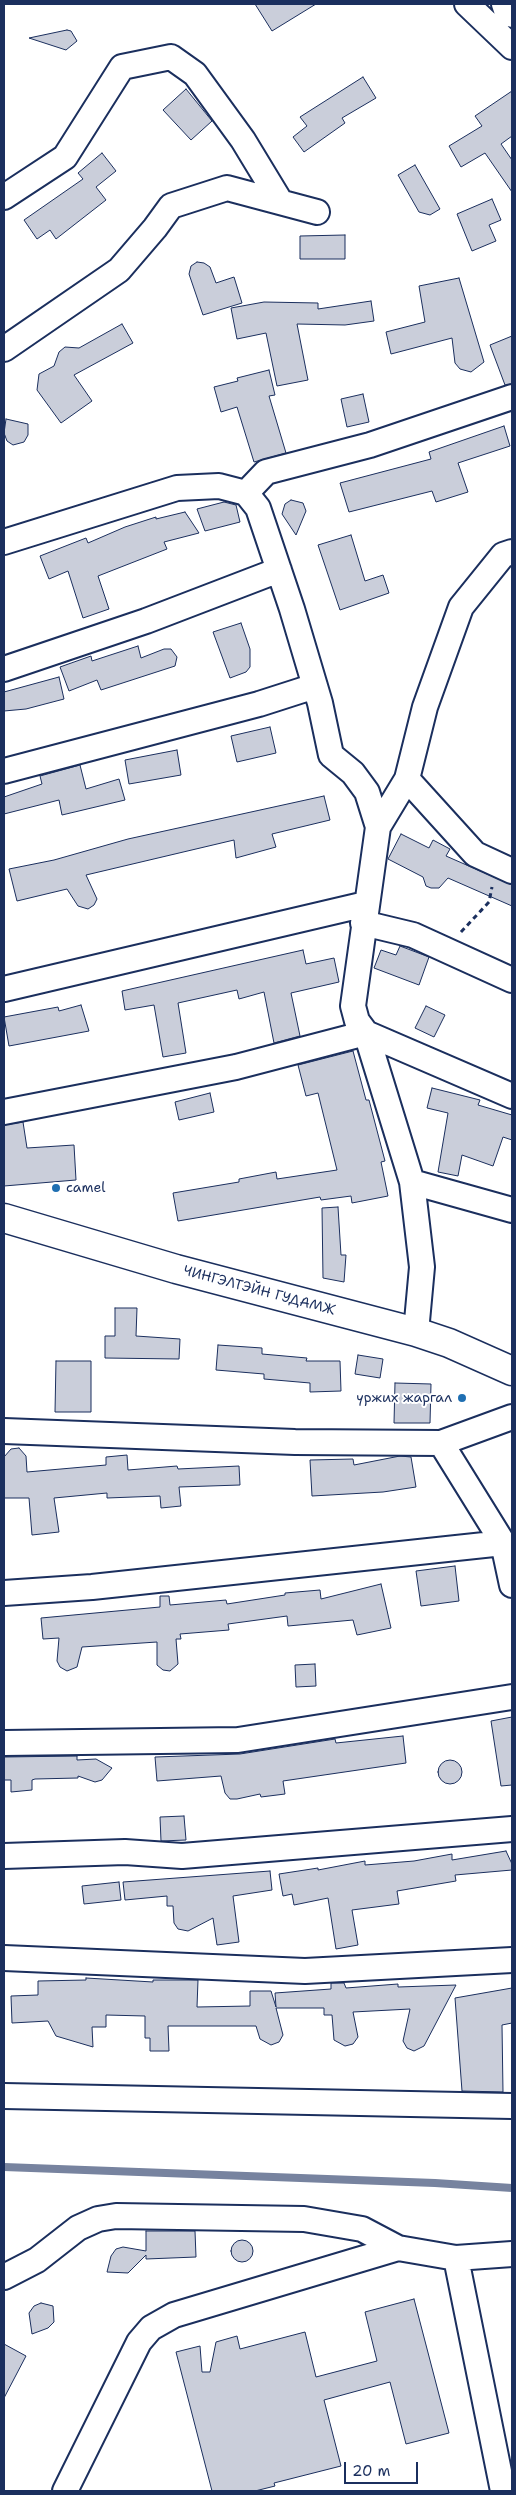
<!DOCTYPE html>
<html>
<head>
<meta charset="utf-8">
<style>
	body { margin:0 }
	#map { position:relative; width:516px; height:2495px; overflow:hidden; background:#fff; font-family:"Shantell Sans",sans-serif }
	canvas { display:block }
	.frame { position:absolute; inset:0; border:5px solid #1b2f5e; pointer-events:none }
	.scale { position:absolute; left:344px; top:2462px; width:74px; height:22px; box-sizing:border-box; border:2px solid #1b2f5e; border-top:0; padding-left:6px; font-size:15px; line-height:18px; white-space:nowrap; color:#1b2f5e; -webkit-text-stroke:4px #fff; paint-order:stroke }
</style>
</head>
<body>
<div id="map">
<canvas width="516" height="2495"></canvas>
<div class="frame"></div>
<div class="scale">20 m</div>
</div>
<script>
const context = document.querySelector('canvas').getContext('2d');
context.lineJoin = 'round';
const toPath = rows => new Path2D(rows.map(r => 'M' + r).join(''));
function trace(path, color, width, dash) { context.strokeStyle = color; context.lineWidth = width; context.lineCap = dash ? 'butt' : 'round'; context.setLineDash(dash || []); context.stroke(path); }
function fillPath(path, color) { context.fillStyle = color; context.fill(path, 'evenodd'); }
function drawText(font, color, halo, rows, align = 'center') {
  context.font = font + ' "Shantell Sans",sans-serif'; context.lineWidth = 4; context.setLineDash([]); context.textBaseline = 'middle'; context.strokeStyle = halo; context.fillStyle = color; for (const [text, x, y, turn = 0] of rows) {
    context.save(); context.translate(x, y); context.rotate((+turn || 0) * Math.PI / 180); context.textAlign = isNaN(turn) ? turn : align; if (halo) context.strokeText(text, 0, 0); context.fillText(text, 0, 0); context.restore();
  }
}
trace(toPath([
	[4,2167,435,2183,512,2188]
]), '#77839f', 8);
const building = toPath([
	[255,4,316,4,272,31,255,4],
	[67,30,71,31,77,41,66,50,29,38,67,30],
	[363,77,376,98,342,118,345,123,304,152,293,137,307,126,300,117,363,77],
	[186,89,212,121,191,140,163,110,186,89],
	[512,91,512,136,501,144,512,160,512,192,485,153,461,167,449,146,482,126,475,116,512,91],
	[102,153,116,171,96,187,106,200,56,239,50,230,37,239,24,220,83,179,78,173,102,153],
	[415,165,440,209,430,215,419,212,398,175,415,165],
	[492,199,501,220,489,225,496,241,472,251,457,214,492,199],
	[345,235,345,259,300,259,300,236,345,235],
	[197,262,204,263,210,267,216,283,234,277,242,303,203,315,189,274,191,266,197,262],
	[459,278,484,362,471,372,460,369,455,363,452,338,391,354,386,332,425,322,419,286,459,278],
	[371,301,374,321,345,325,297,324,308,380,277,386,266,333,237,339,231,308,264,302,318,303,318,309,371,301],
	[122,324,133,343,74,375,92,401,61,423,37,390,39,374,54,366,59,352,65,347,79,348,122,324],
	[512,336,512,384,505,385,490,345,512,336],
	[269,370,275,395,269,396,286,453,254,462,237,407,221,412,214,387,238,381,237,378,269,370],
	[363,394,369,422,347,427,341,399,363,394],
	[6,419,28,424,28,435,24,442,13,445,7,441,4,433,6,419],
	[504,426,510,446,458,463,468,492,436,502,432,491,349,512,340,483,431,459,429,452,504,426],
	[291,500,303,503,306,511,296,535,282,514,285,504,291,500],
	[224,502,236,505,240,522,205,531,197,509,224,502],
	[185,512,199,533,164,542,167,549,98,576,109,609,83,618,68,571,49,579,40,556,86,538,88,543,125,527,156,517,156,519,185,512],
	[351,535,365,581,383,575,389,593,340,610,318,545,351,535],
	[241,623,250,649,250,667,246,672,230,678,213,632,241,623],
	[138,646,141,658,164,649,171,649,177,657,175,666,101,690,97,680,69,691,60,667,91,656,92,661,138,646],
	[59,677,64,699,26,709,4,711,4,692,59,677],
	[270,727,276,753,237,762,231,736,270,727],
	[177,750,181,775,129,784,125,760,177,750],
	[80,765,86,789,119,779,125,800,62,815,59,800,4,814,4,797,42,784,40,776,80,765],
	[324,796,330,820,272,834,276,847,236,858,234,840,86,875,97,899,94,905,88,909,78,906,67,889,17,901,9,869,54,860,128,839,324,796],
	[401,834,429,848,433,840,450,849,446,856,512,885,512,906,448,878,439,888,431,888,426,886,423,877,388,859,401,834],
	[400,946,429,957,419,985,374,968,381,950,396,955,400,946],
	[303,950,306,964,334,958,339,982,291,993,300,1036,274,1043,264,992,239,999,237,990,178,1003,186,1053,163,1057,154,1005,125,1010,122,991,303,950],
	[81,1005,89,1031,9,1046,4,1017,58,1007,59,1011,81,1005],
	[426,1006,445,1015,434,1037,415,1028,426,1006],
	[353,1051,366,1100,369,1100,385,1161,381,1162,388,1196,352,1203,351,1196,321,1200,320,1197,178,1221,173,1193,239,1182,239,1179,276,1172,277,1179,337,1170,318,1093,306,1096,298,1065,353,1051],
	[432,1088,480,1100,478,1105,512,1115,512,1140,503,1137,493,1166,462,1155,458,1176,438,1172,448,1113,427,1108,432,1088],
	[210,1093,214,1112,179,1120,175,1102,210,1093],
	[23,1122,27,1148,74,1145,76,1180,4,1186,4,1125,23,1122],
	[338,1207,341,1255,346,1255,344,1282,323,1278,322,1208,338,1207],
	[115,1308,137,1308,136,1336,180,1339,179,1359,105,1358,105,1336,115,1336,115,1308],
	[218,1345,262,1348,262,1354,307,1358,306,1361,340,1361,341,1391,310,1392,310,1383,264,1379,264,1374,216,1370,218,1345],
	[358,1355,383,1359,380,1378,355,1374,358,1355],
	[56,1361,91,1361,91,1412,55,1412,56,1361],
	[395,1383,431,1384,430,1423,394,1423,395,1383],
	[19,1448,26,1456,27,1472,106,1465,106,1457,127,1455,128,1470,177,1466,178,1469,239,1466,240,1485,179,1487,181,1506,161,1508,160,1496,107,1498,107,1493,54,1498,59,1532,32,1535,29,1498,4,1498,4,1457,11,1449,19,1448],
	[400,1456,411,1457,416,1487,383,1492,312,1496,310,1460,353,1459,354,1465,400,1456],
	[455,1566,459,1601,421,1606,416,1571,455,1566],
	[381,1584,391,1628,357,1635,353,1620,288,1626,287,1616,228,1624,229,1630,180,1634,181,1639,176,1639,178,1664,170,1671,163,1670,157,1665,157,1642,82,1647,77,1667,67,1671,60,1667,57,1661,59,1638,43,1639,41,1618,160,1607,160,1596,169,1596,170,1605,226,1600,227,1604,285,1595,285,1593,320,1590,321,1599,381,1584],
	[315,1664,316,1686,296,1687,295,1665,315,1664],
	[512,1717,512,1785,501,1786,491,1721,512,1717],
	[403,1736,406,1763,283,1781,285,1794,261,1797,260,1794,237,1799,230,1799,225,1793,221,1776,157,1781,155,1757,240,1754,335,1739,336,1743,403,1736],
	[77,1756,77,1760,96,1759,112,1768,102,1780,95,1782,78,1776,78,1778,35,1779,32,1780,32,1790,11,1792,11,1780,4,1780,4,1757,77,1756],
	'438 1772a12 12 0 1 1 24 0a12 12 0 1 1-24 0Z',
	[184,1816,186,1840,161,1841,160,1817,184,1816],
	[506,1851,512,1864,512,1870,455,1875,456,1881,397,1891,399,1904,352,1910,358,1945,336,1949,328,1898,294,1905,292,1894,283,1896,279,1874,318,1868,318,1870,365,1861,365,1865,414,1861,452,1854,452,1860,506,1851],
	[270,1871,272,1890,233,1896,239,1942,217,1945,213,1918,188,1931,178,1929,174,1923,173,1906,167,1906,167,1896,125,1900,123,1882,270,1871],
	[119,1882,121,1900,84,1904,82,1886,119,1882],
	[86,1978,153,1982,153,1980,198,1980,197,2007,250,2006,250,1991,271,1991,276,2007,275,1993,331,1989,331,1983,344,1983,346,1988,398,1984,398,1987,456,1985,424,2046,414,2051,407,2048,403,2041,410,2009,353,2012,358,2037,353,2044,345,2046,334,2040,332,2015,324,2015,324,2008,276,2008,283,2035,279,2042,271,2045,260,2039,256,2026,168,2026,169,2051,150,2051,150,2038,145,2038,145,2016,106,2015,106,2027,92,2027,93,2047,56,2036,48,2021,12,2023,11,1996,38,1995,38,1981,86,1980,86,1978],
	[512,1988,512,2023,502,2025,503,2092,462,2091,455,1998,512,1988],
	[146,2231,195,2231,196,2257,146,2259,146,2255,128,2273,107,2272,111,2256,116,2249,123,2247,146,2251,146,2231],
	'231 2251a11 11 0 1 1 22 0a11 11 0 1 1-22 0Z',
	[414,2299,449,2433,406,2444,390,2382,324,2400,341,2466,274,2483,275,2486,255,2491,212,2491,176,2352,200,2346,202,2372,210,2372,216,2342,237,2336,240,2349,305,2332,316,2377,377,2361,365,2312,414,2299],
	[41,2303,53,2306,54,2322,48,2328,32,2334,29,2313,34,2306,41,2303],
	[4,2344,26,2356,4,2398,4,2344]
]);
fillPath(building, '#caceda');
trace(building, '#1b2f5e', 1);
const minor = toPath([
	[467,4,512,47],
	[504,4,506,10,512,15],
	[4,197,65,157,122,67,171,57,195,74,243,140,280,201],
	[4,349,119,270,155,228,171,206,227,188,317,212],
	[246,493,266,472,370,445,512,397],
	[4,542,177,488,219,486,246,493,258,508,292,609,320,703,331,755,353,773,367,792,378,827],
	[4,669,146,621,279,570],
	[4,771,259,704,315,686],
	[407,779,475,854,512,871],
	[363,923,413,935,512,980],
	[4,989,366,904],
	[4,1112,236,1067,366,1033,512,1096],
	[412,1182,512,1210],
	[416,1332,422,1267,412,1182,366,1033,357,1021,353,1006,378,827,407,779,425,707,461,607,503,555,512,552],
	[4,1431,295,1442,441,1443,512,1417],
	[441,1443,503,1543,512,1585],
	[4,1593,92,1587,503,1543],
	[4,1743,238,1740,512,1697],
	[4,1856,125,1852,182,1856,512,1829],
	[4,1958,305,1971,512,1960],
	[4,2096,512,2106],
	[456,2258,503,2491],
	[4,2277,37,2260,78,2228,98,2219,116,2216,304,2219,362,2229,398,2248],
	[65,2491,139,2342,151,2328,174,2315,398,2248,456,2258,512,2254]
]);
const major = toPath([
	[4,1218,176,1269,416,1332,449,1343,512,1371]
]);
trace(minor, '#1b2f5e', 28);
trace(major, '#1b2f5e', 31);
trace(toPath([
	[461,932,489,902,492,887]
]), '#1b2f5e', 3, [5, 4]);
trace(minor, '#fff', 24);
trace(major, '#fff', 28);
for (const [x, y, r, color] of [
	[56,1188,5,"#1f6fb2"],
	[462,1398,5,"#1f6fb2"]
]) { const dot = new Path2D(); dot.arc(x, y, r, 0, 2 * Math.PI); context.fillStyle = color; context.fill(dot); trace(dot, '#fff', 2); }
drawText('14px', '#1b2f5e', '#fff', [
	["camel",66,1188],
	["үржих жаргал",452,1398,"right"]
], 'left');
drawText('14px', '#1b2f5e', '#fff', [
	["ЧИНГЭЛТЭЙН ГУДАМЖ",259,1291,15]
]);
</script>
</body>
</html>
